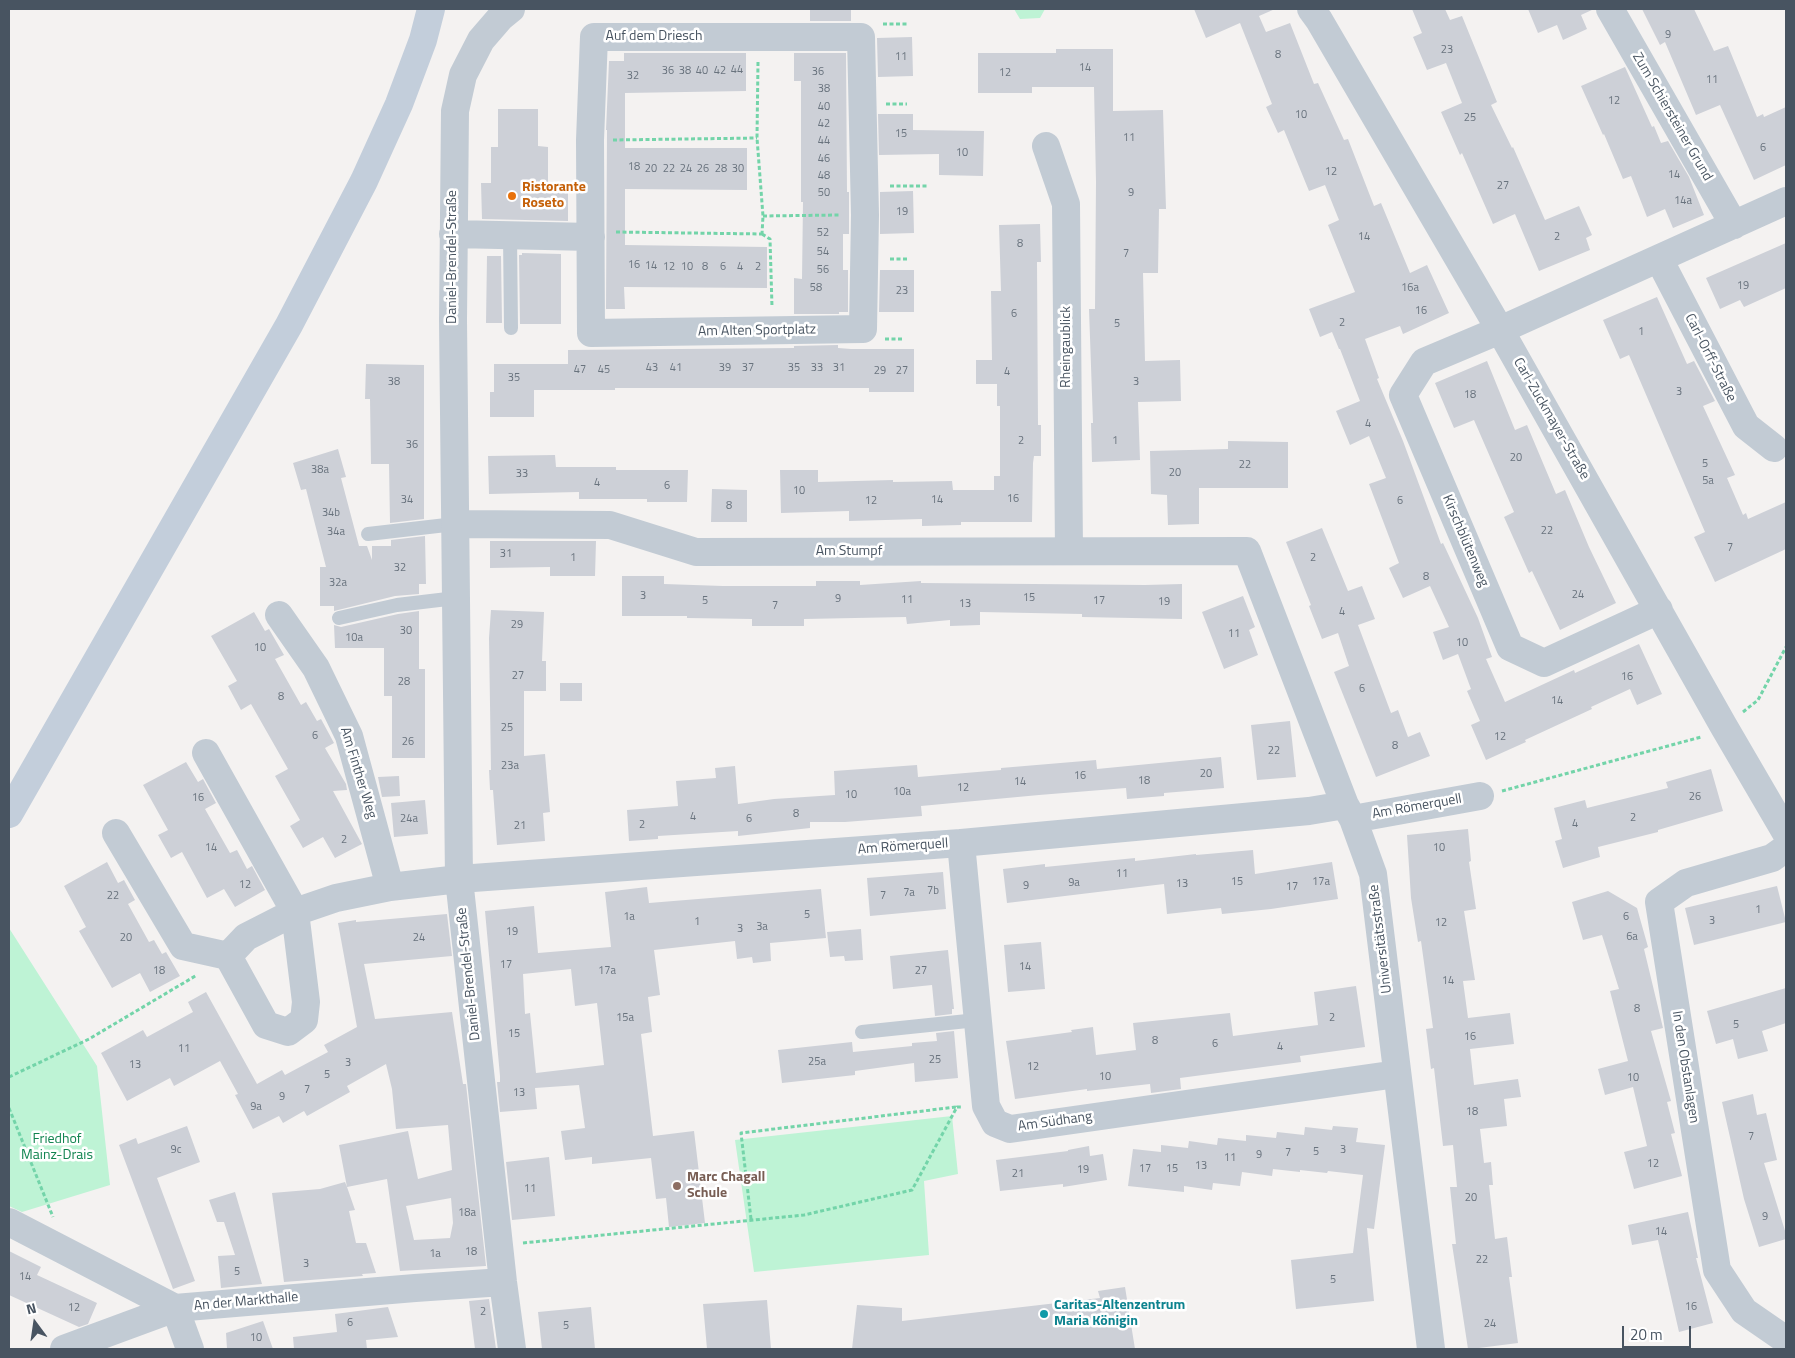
<!DOCTYPE html>
<html>
<head>
<meta charset="utf-8">
<style>
	body { margin:0 }
	#map { position:relative; width:1795px; height:1358px; overflow:hidden; background:#f4f2f1; font-family:"Titillium Web",sans-serif }
	canvas { display:block }
	.frame { position:absolute; inset:0; border:10px solid #485461; pointer-events:none }
	.north { position:absolute; left:10px; top:1298px; width:50px; height:50px; -webkit-text-stroke:4px #fff; paint-order:stroke; rotate:346deg; font-size:14px; font-weight:700; line-height:20px; text-align:center; color:#485461 }
	.north::after { content:''; display:block; margin:auto; width:18px; height:22px; background:#485461; clip-path:polygon(50% 0,100% 100%,50% 72%,0 100%) }
	.scale { position:absolute; left:1622px; top:1326px; width:69px; height:22px; box-sizing:border-box; border:2px solid #485461; border-top:0; padding-left:6px; font-size:15px; line-height:18px; white-space:nowrap; color:#485461; -webkit-text-stroke:4px #fff; paint-order:stroke }
</style>
</head>
<body>
<div id="map">
<canvas width="1795" height="1358"></canvas>
<div class="frame"></div>
<div class="north">N</div>
<div class="scale">20 m</div>
</div>
<script>
const context = document.querySelector('canvas').getContext('2d');
context.lineJoin = 'round';
function fillPath(path, color) { context.fillStyle = color; context.fill(path, 'evenodd'); }
const toPath = rows => new Path2D(rows.map(r => 'M' + r).join(''));
function trace(path, color, width, dash) { context.strokeStyle = color; context.lineWidth = width; context.lineCap = dash ? 'butt' : 'round'; context.setLineDash(dash || []); context.stroke(path); }
function drawText(font, color, halo, rows, align = 'center') {
  context.font = font + ' "Titillium Web",sans-serif'; context.lineWidth = 5; context.setLineDash([]); context.textBaseline = 'middle'; context.strokeStyle = halo; context.fillStyle = color; for (const [text, x, y, turn = 0] of rows) {
    context.save(); context.translate(x, y); context.rotate((+turn || 0) * Math.PI / 180); context.textAlign = isNaN(turn) ? turn : align; if (halo) context.strokeText(text, 0, 0); context.fillText(text, 0, 0); context.restore();
  }
}
fillPath(toPath([
	[1014,9,1045,9,1040,18,1020,19],
	[9,928,97,1066,110,1185,22,1212,9,1206],
	[952,1116,958,1174,924,1181,929,1255,754,1272,735,1140]
]), '#bef3d5');
fillPath(toPath([
	[810,9,851,9,851,21,810,21],
	[1194,9,1275,9,1259,16,1266,32,1290,23,1314,84,1318,83,1344,140,1348,139,1374,206,1381,203,1410,273,1427,265,1449,313,1403,334,1400,326,1365,339,1379,378,1377,379,1403,441,1441,544,1443,543,1478,618,1492,657,1486,659,1505,702,1574,670,1575,673,1639,644,1662,694,1637,705,1630,689,1591,707,1592,709,1525,740,1526,742,1486,760,1471,725,1480,721,1467,691,1471,689,1458,654,1443,660,1433,632,1449,627,1430,586,1403,598,1389,568,1399,563,1369,484,1386,478,1369,436,1350,445,1336,411,1360,401,1340,349,1339,349,1332,332,1320,337,1309,309,1355,292,1328,225,1339,220,1325,185,1309,191,1284,130,1278,133,1266,107,1272,104,1240,23,1206,38],
	[1412,9,1445,9,1450,20,1462,16,1497,102,1491,105,1512,148,1513,147,1545,220,1579,206,1592,235,1586,238,1590,250,1539,271,1515,214,1493,224,1462,153,1460,155,1441,112,1462,103,1446,63,1427,70,1413,37,1422,33],
	[1528,9,1594,9,1581,15,1587,29,1563,40,1557,25,1538,33],
	[1642,9,1694,9,1714,51,1728,46,1757,117,1763,114,1764,117,1786,107,1786,165,1754,180,1720,105,1696,115,1665,42,1660,45],
	[912,37,913,76,878,77,877,38],
	[1056,49,1113,49,1113,111,1163,110,1166,209,1159,209,1158,273,1143,273,1145,361,1180,360,1181,401,1138,402,1140,460,1092,462,1091,423,1093,423,1089,309,1095,309,1096,182,1094,87,1032,87,1032,93,978,93,978,53,1056,53],
	[624,53,746,53,746,91,625,93,625,148,747,148,747,190,625,189,625,245,767,247,767,288,624,287,625,309,606,309,607,130,606,130,609,61,624,61],
	[794,53,846,53,847,192,849,192,849,234,843,234,843,270,848,270,848,312,839,312,839,314,794,314,794,278,802,279,803,202,801,202,801,81,794,81],
	[1625,67,1652,127,1654,126,1661,143,1668,141,1689,177,1704,215,1673,228,1665,209,1647,217,1631,176,1623,179,1604,134,1603,135,1581,86],
	[498,109,538,109,538,146,548,147,548,182,568,182,568,221,482,219,481,183,491,183,491,147,498,147],
	[878,114,913,114,913,130,984,131,983,176,939,175,939,154,879,155],
	[913,191,914,233,880,234,880,192],
	[1040,224,1041,262,1037,262,1038,425,1041,425,1041,456,1034,456,1033,463,1032,522,961,522,961,525,922,526,922,519,849,521,849,511,781,513,780,470,818,470,818,482,893,480,893,482,952,481,953,490,994,490,994,476,1000,476,1000,406,997,406,997,384,976,384,976,360,992,360,991,291,1001,291,999,225],
	[1786,243,1786,288,1744,307,1740,300,1720,309,1706,278],
	[522,253,561,254,561,324,520,324,519,255,522,255],
	[487,256,501,256,502,323,486,323],
	[880,270,914,270,914,312,879,312],
	[1657,297,1687,364,1694,361,1715,401,1703,406,1735,475,1727,478,1743,515,1746,513,1748,519,1786,502,1786,549,1715,582,1694,537,1705,532,1629,355,1620,359,1603,320],
	[838,345,838,348,851,349,914,349,914,392,869,392,869,388,615,388,615,390,534,390,534,417,490,417,490,392,494,392,494,364,568,364,568,350,794,348,794,346],
	[1487,361,1515,430,1527,425,1556,494,1565,490,1589,547,1616,603,1560,630,1532,571,1529,573,1504,517,1514,512,1474,420,1454,428,1435,383],
	[366,364,424,365,424,519,390,523,389,464,371,464,370,399,365,399],
	[1228,441,1288,442,1288,488,1199,488,1199,524,1168,525,1167,495,1151,494,1150,451,1228,449],
	[338,449,346,477,341,478,359,546,367,546,372,560,372,546,391,546,391,540,425,536,426,584,419,584,419,594,395,596,334,611,334,606,320,606,320,567,326,567,306,489,301,490,293,463],
	[555,455,556,467,616,467,616,470,688,470,687,502,647,502,647,499,579,499,579,492,489,494,488,456],
	[712,489,747,490,747,522,711,522],
	[1322,528,1348,591,1362,586,1375,619,1358,625,1391,713,1398,710,1408,737,1420,732,1430,756,1376,777,1334,672,1349,666,1338,633,1322,639,1309,606,1311,605,1286,542],
	[490,541,596,541,595,576,550,576,550,567,490,568],
	[622,576,664,576,664,584,723,586,816,586,816,581,860,581,860,585,921,581,921,583,1145,585,1182,584,1182,619,1082,617,1082,614,980,612,980,625,950,626,950,620,907,624,906,617,804,619,804,626,752,626,752,619,687,618,687,616,622,616],
	[1243,596,1255,627,1249,630,1258,655,1224,669,1202,612],
	[491,610,544,612,542,661,546,661,546,691,524,691,524,756,545,754,550,812,543,813,545,841,497,845,493,790,490,790,489,770,491,770,489,638],
	[419,611,419,669,425,669,425,758,392,758,392,696,384,696,384,648,335,648,334,625,341,627,398,614],
	[254,612,265,631,269,629,284,655,275,659,301,705,306,702,317,721,321,719,334,743,325,748,346,784,347,790,333,791,362,844,335,858,323,837,303,848,290,826,300,820,275,776,288,769,251,704,241,710,228,686,237,681,211,636],
	[560,683,582,683,582,701,560,701],
	[1290,721,1296,777,1257,780,1251,725],
	[1221,757,1224,788,1164,793,1164,796,1127,799,1126,788,1039,795,921,806,922,816,845,822,810,822,810,828,738,836,738,831,658,836,658,839,629,841,627,810,678,806,676,781,716,778,715,768,735,766,738,804,774,799,835,795,834,771,917,765,918,777,1001,770,1001,768,1096,760,1097,769],
	[186,762,198,782,203,779,216,803,205,809,230,853,237,850,247,869,252,866,265,890,235,907,224,889,207,898,182,852,171,858,158,835,168,830,143,785],
	[1711,769,1723,811,1658,830,1658,832,1598,847,1600,857,1563,868,1555,841,1562,839,1554,808,1585,800,1587,808,1668,788,1666,782],
	[399,776,400,796,382,797,378,777],
	[425,800,428,834,394,837,391,803],
	[1468,829,1471,861,1469,862,1476,909,1464,911,1475,980,1463,981,1468,1018,1510,1013,1514,1044,1470,1049,1474,1085,1518,1079,1521,1097,1504,1099,1507,1126,1480,1129,1484,1163,1491,1162,1493,1185,1489,1185,1495,1239,1507,1237,1512,1277,1509,1277,1518,1343,1471,1349,1468,1349,1452,1244,1456,1244,1450,1187,1457,1187,1453,1145,1443,1146,1434,1068,1431,1069,1426,1029,1433,1028,1421,941,1418,942,1411,898,1407,835],
	[1253,850,1255,874,1332,862,1338,899,1271,909,1222,914,1221,908,1167,914,1164,884,1007,903,1003,869,1045,864,1045,867,1135,858,1135,861,1196,854,1196,855],
	[107,862,118,883,124,880,135,900,128,904,149,942,154,940,162,954,166,952,180,976,150,992,140,973,112,988,79,931,86,927,64,886],
	[943,872,946,909,870,916,867,878],
	[1777,886,1786,922,1694,945,1685,908],
	[647,887,649,903,821,889,826,938,770,943,771,961,753,963,752,957,737,959,735,941,654,950,660,995,648,997,652,1032,641,1034,653,1136,694,1131,705,1223,669,1227,666,1198,656,1199,651,1158,592,1164,592,1157,565,1160,561,1131,585,1128,579,1085,535,1088,537,1109,500,1112,497,1082,500,1082,500,1076,485,911,534,906,538,953,611,947,605,892],
	[571,969,575,1006,597,1003,604,1065,536,1073,530,1013,525,1014,523,974],
	[1608,891,1637,908,1648,947,1644,949,1663,1028,1651,1031,1671,1101,1667,1102,1675,1133,1671,1134,1682,1176,1634,1189,1624,1152,1647,1146,1633,1087,1605,1095,1598,1069,1628,1061,1610,991,1619,989,1602,935,1583,940,1572,902],
	[447,914,452,956,364,964,375,1019,452,1012,463,1084,466,1084,486,1266,400,1271,387,1179,347,1187,355,1210,349,1211,356,1243,366,1243,376,1273,362,1274,363,1276,284,1282,272,1193,320,1189,345,1182,347,1187,339,1145,408,1131,418,1179,452,1170,448,1125,396,1129,392,1089,386,1064,347,1086,350,1092,307,1116,304,1111,283,1123,279,1116,253,1129,235,1095,238,1094,220,1061,174,1086,170,1078,127,1101,101,1053,143,1030,147,1037,193,1012,188,1002,206,992,257,1084,282,1070,285,1075,328,1052,324,1045,357,1027,338,923,356,920,356,922],
	[451,1198,453,1223,450,1238,414,1240,406,1206],
	[861,929,863,960,845,961,844,956,830,957,827,932],
	[1041,942,1045,989,1008,992,1004,945],
	[948,950,954,1009,952,1009,952,1014,935,1016,932,985,893,989,890,956],
	[1356,986,1365,1047,1300,1056,1301,1062,1180,1078,1181,1089,1151,1093,1150,1084,1087,1091,1087,1089,1015,1099,1006,1041,1072,1032,1071,1030,1093,1027,1096,1055,1136,1050,1133,1023,1230,1013,1233,1036,1318,1025,1314,992],
	[1786,988,1786,1023,1762,1031,1768,1051,1738,1059,1733,1039,1716,1044,1707,1011],
	[954,1031,958,1078,915,1082,914,1063,855,1071,855,1075,782,1083,778,1050,852,1042,853,1052,912,1046,912,1043,937,1041,936,1033],
	[1753,1094,1757,1115,1766,1113,1777,1160,1764,1163,1786,1234,1786,1239,1759,1247,1744,1199,1722,1102],
	[187,1126,200,1162,157,1178,195,1281,173,1289,119,1145,136,1138,138,1144],
	[1333,1126,1358,1128,1356,1142,1385,1145,1374,1229,1367,1228,1374,1301,1296,1309,1291,1260,1353,1253,1363,1175,1328,1171,1327,1173,1300,1170,1300,1172,1273,1169,1272,1176,1242,1172,1240,1186,1213,1183,1212,1190,1184,1186,1184,1192,1128,1186,1133,1149,1161,1152,1161,1145,1188,1148,1189,1141,1217,1145,1218,1138,1246,1141,1246,1135,1276,1138,1277,1132,1304,1135,1305,1127,1332,1130],
	[1089,1146,1090,1156,1103,1154,1107,1180,1063,1187,1063,1184,1000,1191,996,1160,1068,1151,1068,1150],
	[549,1157,555,1216,512,1220,506,1162],
	[235,1192,262,1284,221,1288,218,1256,235,1255,224,1222,217,1222,209,1200],
	[1688,1212,1698,1258,1696,1258,1713,1323,1679,1332,1658,1240,1632,1245,1628,1225],
	[9,1251,41,1267,37,1275,97,1303,88,1324,79,1327,9,1295],
	[1125,1287,1135,1349,852,1349,857,1305,902,1308,902,1321,1100,1298,1098,1291],
	[489,1299,496,1349,475,1349,469,1301],
	[767,1300,771,1349,707,1349,703,1304],
	[388,1307,398,1337,366,1340,367,1349,294,1349,293,1337,337,1332,335,1314],
	[591,1307,595,1349,542,1349,538,1312],
	[263,1321,273,1349,227,1349,226,1333]
]), '#cdd0d7');
trace(toPath([
	[883,24,909,24],
	[758,62,757,138,763,216,762,234],
	[886,104,907,104],
	[613,140,757,138],
	[890,186,929,186],
	[763,216,841,215],
	[616,232,762,234],
	[762,234,770,239,772,307],
	[890,259,909,259],
	[885,339,903,339],
	[1743,712,1758,700,1786,647],
	[1502,791,1701,737],
	[9,1077,89,1039,197,975],
	[9,1108,53,1217],
	[751,1219,741,1133,956,1107],
	[523,1243,804,1215,912,1190,957,1107,962,1107]
]), '#73d4a9', 3, [4, 2.5]);
trace(toPath([
	[510,235,511,328],
	[368,534,455,524],
	[339,618,397,605,456,598],
	[862,1032,977,1020]
]), '#c2cbd4', 14);
trace(toPath([
	[511,9,500,18,481,40,463,75,455,111,453,320,459,879,503,1282,512,1349],
	[1311,9,1319,20,1500,330,1723,725,1786,833],
	[1610,9,1734,225],
	[594,37,861,37,865,215,863,329,591,333,590,140,594,37],
	[1046,146,1066,204,1069,551],
	[453,234,591,237],
	[1659,259,1746,426,1774,448],
	[455,524,610,525,696,552,1247,551,1345,805,1353,819,1373,874,1431,1349],
	[1659,610,1544,663,1510,647,1403,395,1424,362,1500,330,1786,201],
	[279,615,316,668,349,736,390,887],
	[206,753,295,912,306,1002,304,1020,288,1032,266,1025,228,956,246,937,295,912,336,898,390,887,459,879,961,843,1309,811,1345,805],
	[1353,819,1480,796],
	[116,833,183,946,228,956],
	[961,843,986,1106,995,1123,1010,1129,1397,1074],
	[1786,848,1772,858,1686,883,1659,902,1717,1270,1744,1311,1786,1340],
	[9,1222,175,1308,415,1288,503,1282],
	[64,1349,175,1308,190,1349]
]), '#c2cbd4', 28);
trace(toPath([
	[9,814,289,325,364,181,399,104,423,40,431,9]
]), '#c3cedb', 28);
for (const [x, y, r, color] of [
	[512,196,5,"#e8710a"],
	[677,1186,5,"#8d6e63"],
	[1044,1314,5,"#0f9aa8"]
]) { const dot = new Path2D(); dot.arc(x, y, r, 0, 2 * Math.PI); context.fillStyle = color; context.fill(dot); trace(dot, '#fff', 2); }
drawText('11px', '#69737e', null, [
	["9",1668,35],
	["23",1447,50],
	["8",1278,55],
	["11",901,57],
	["14",1085,68],
	["44",737,70],
	["36",668,71],
	["38",685,71],
	["40",702,71],
	["42",720,71],
	["36",818,72],
	["12",1005,73],
	["32",633,76],
	["11",1712,80],
	["38",824,89],
	["12",1614,101],
	["40",824,107],
	["10",1301,115],
	["25",1470,118],
	["42",824,124],
	["15",901,134],
	["11",1129,138],
	["44",824,141],
	["6",1763,148],
	["10",962,153],
	["46",824,159],
	["18",634,167],
	["20",651,169],
	["22",669,169],
	["24",686,169],
	["26",703,169],
	["28",721,169],
	["30",738,169],
	["12",1331,172],
	["14",1674,175],
	["48",824,176],
	["27",1503,186],
	["50",824,193],
	["9",1131,193],
	["14a",1683,201],
	["19",902,212],
	["52",823,233],
	["14",1364,237],
	["2",1557,237],
	["8",1020,244],
	["54",823,252],
	["7",1126,254],
	["16",634,265],
	["14",651,266],
	["12",669,267],
	["10",687,267],
	["8",705,267],
	["6",723,267],
	["4",740,267],
	["2",758,267],
	["56",823,270],
	["19",1743,286],
	["58",816,288],
	["16a",1410,288],
	["23",902,291],
	["16",1421,311],
	["6",1014,314],
	["2",1342,323],
	["5",1117,324],
	["1",1641,332],
	["43",652,368],
	["41",676,368],
	["39",725,368],
	["37",748,368],
	["35",794,368],
	["33",817,368],
	["31",839,368],
	["47",580,370],
	["45",604,370],
	["29",880,371],
	["27",902,371],
	["4",1007,372],
	["35",514,378],
	["38",394,382],
	["3",1136,382],
	["3",1679,392],
	["18",1470,395],
	["4",1368,424],
	["2",1021,441],
	["1",1115,441],
	["36",412,445],
	["20",1516,458],
	["5",1705,464],
	["22",1245,465],
	["38a",320,470],
	["20",1175,473],
	["33",522,474],
	["5a",1708,481],
	["4",597,483],
	["6",667,486],
	["10",799,491],
	["16",1013,499],
	["34",407,500],
	["14",937,500],
	["12",871,501],
	["6",1400,501],
	["8",729,506],
	["34b",331,513],
	["22",1547,531],
	["34a",336,532],
	["7",1730,548],
	["31",506,554],
	["1",573,558],
	["2",1313,558],
	["32",400,568],
	["8",1426,577],
	["32a",338,583],
	["24",1578,595],
	["3",643,596],
	["15",1029,598],
	["9",838,599],
	["11",907,600],
	["5",705,601],
	["17",1099,601],
	["19",1164,602],
	["13",965,604],
	["7",775,606],
	["4",1342,612],
	["29",517,625],
	["30",406,631],
	["11",1234,634],
	["10a",354,638],
	["10",1462,643],
	["10",260,648],
	["27",518,676],
	["16",1627,677],
	["28",404,682],
	["6",1362,689],
	["8",281,697],
	["14",1557,701],
	["25",507,728],
	["6",315,736],
	["12",1500,737],
	["26",408,742],
	["8",1395,746],
	["22",1274,751],
	["23a",510,766],
	["20",1206,774],
	["16",1080,776],
	["18",1144,781],
	["14",1020,782],
	["12",963,788],
	["10a",902,792],
	["10",851,795],
	["26",1695,797],
	["16",198,798],
	["8",796,814],
	["4",693,817],
	["2",1633,818],
	["24a",409,819],
	["6",749,819],
	["4",1575,824],
	["2",642,825],
	["21",520,826],
	["2",344,840],
	["14",211,848],
	["10",1439,848],
	["11",1122,874],
	["15",1237,882],
	["17a",1321,882],
	["9a",1074,883],
	["13",1182,884],
	["12",245,885],
	["9",1026,886],
	["17",1292,887],
	["7b",933,891],
	["7a",909,893],
	["22",113,896],
	["7",883,896],
	["1",1758,910],
	["5",807,915],
	["1a",629,917],
	["6",1626,917],
	["3",1712,921],
	["1",697,922],
	["12",1441,923],
	["3a",762,927],
	["3",740,929],
	["19",512,932],
	["6a",1632,937],
	["20",126,938],
	["24",419,938],
	["17",506,965],
	["14",1025,967],
	["18",159,971],
	["17a",607,971],
	["27",921,971],
	["14",1448,981],
	["8",1637,1009],
	["15a",625,1018],
	["2",1332,1018],
	["5",1736,1025],
	["15",514,1034],
	["16",1470,1037],
	["8",1155,1041],
	["6",1215,1044],
	["4",1280,1047],
	["11",184,1049],
	["25",935,1060],
	["25a",817,1062],
	["3",348,1063],
	["13",135,1065],
	["12",1033,1067],
	["5",327,1075],
	["10",1105,1077],
	["10",1633,1078],
	["7",307,1090],
	["13",519,1093],
	["9",282,1097],
	["9a",256,1107],
	["18",1472,1112],
	["7",1751,1137],
	["9c",176,1150],
	["3",1343,1150],
	["5",1316,1152],
	["7",1288,1153],
	["9",1259,1155],
	["11",1230,1158],
	["12",1653,1164],
	["13",1201,1166],
	["17",1145,1169],
	["15",1172,1169],
	["19",1083,1170],
	["21",1018,1174],
	["11",530,1189],
	["20",1471,1198],
	["18a",467,1213],
	["9",1765,1217],
	["14",1661,1232],
	["18",471,1252],
	["1a",435,1254],
	["22",1482,1260],
	["3",306,1264],
	["5",237,1272],
	["14",25,1277],
	["5",1333,1280],
	["16",1691,1307],
	["12",74,1308],
	["2",483,1312],
	["6",350,1323],
	["24",1490,1324],
	["5",566,1326],
	["10",256,1338]
]);
drawText('14px', '#485461', '#fff', [
	["Auf dem Driesch",654,37],
	["Zum Schiersteiner Grund",1672,117,60],
	["Daniel-Brendel-Straße",453,257,-90],
	["Am Alten Sportplatz",757,331,-1],
	["Rheingaublick",1067,347,-90],
	["Carl-Orff-Straße",1710,358,63],
	["Carl-Zuckmayer-Straße",1551,419,60],
	["Kirschblütenweg",1465,541,67],
	["Am Stumpf",849,552],
	["Am Finther Weg",358,773,73],
	["Am Römerquell",1417,807,-10],
	["Am Römerquell",903,847,-4],
	["Universitätsstraße",1381,939,-97],
	["Daniel-Brendel-Straße",469,974,-96],
	["In den Obstanlagen",1685,1067,81],
	["Am Südhang",1055,1122,-8],
	["An der Markthalle",246,1302,-5]
]);
drawText('bold 14px', '#c56008', '#fff', [
	["Ristorante",522,188],
	["Roseto",522,204]
], 'left');
drawText('14px', '#118450', '#fff', [
	["Friedhof",57,1140],
	["Mainz-Drais",57,1156]
]);
drawText('bold 14px', '#785e54', '#fff', [
	["Marc Chagall",687,1178],
	["Schule",687,1194]
], 'left');
drawText('bold 14px', '#0d838f', '#fff', [
	["Caritas-Altenzentrum",1054,1306],
	["Maria Königin",1054,1322]
], 'left');
</script>
</body>
</html>
